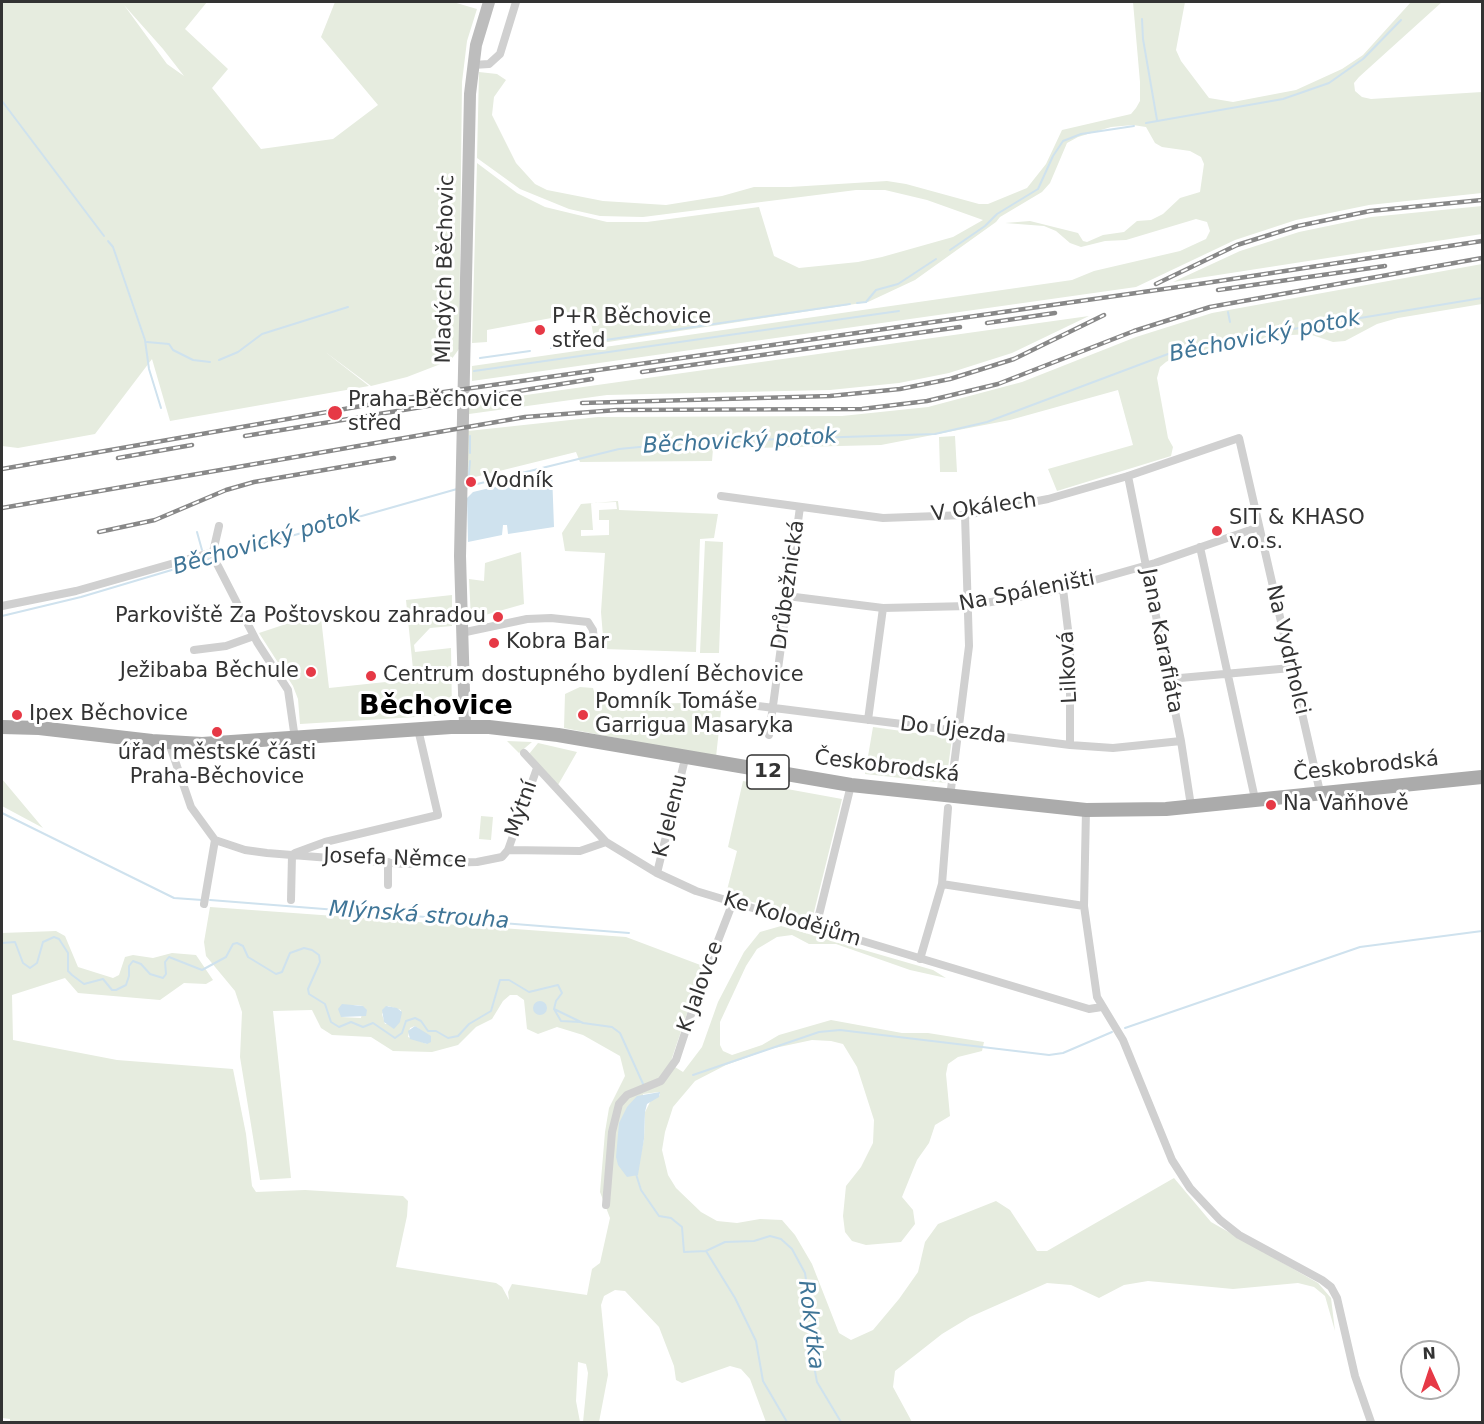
<!DOCTYPE html>
<html>
<head>
<meta charset="utf-8">
<style>
	body { margin:0 }
	#map { position:relative; width:1484px; height:1424px; overflow:hidden; background:#fff; font-family:"DejaVu Sans",sans-serif }
	canvas { display:block }
	.frame { position:absolute; inset:0; border:3px solid #333; pointer-events:none }
	.north { position:absolute; left:1400px; top:1340px; width:60px; height:60px; box-sizing:border-box; background:#fff; border:2px solid #adadad; border-radius:50%; rotate:357deg; font-size:16px; font-weight:700; line-height:24px; text-align:center; color:#333 }
	.north::after { content:''; display:block; margin:auto; width:21px; height:27px; background:#e63946; clip-path:polygon(50% 0,100% 100%,50% 72%,0 100%) }
</style>
</head>
<body>
<div id="map">
<canvas width="1484" height="1424"></canvas>
<div class="frame"></div>
<div class="north">N</div>
</div>
<script>
const context = document.querySelector('canvas').getContext('2d');
context.lineJoin = 'round';
function fillPath(path, color) { context.fillStyle = color; context.fill(path, 'evenodd'); }
const toPath = rows => new Path2D(rows.map(r => 'M' + r).join(''));
function trace(path, color, width, dash) { context.strokeStyle = color; context.lineWidth = width; context.lineCap = dash ? 'butt' : 'round'; context.setLineDash(dash || []); context.stroke(path); }
function drawText(font, color, halo, rows, align = 'center') {
  context.font = font + ' "DejaVu Sans",sans-serif'; context.lineWidth = 6; context.setLineDash([]); context.textBaseline = 'middle'; context.strokeStyle = halo; context.fillStyle = color; for (const [text, x, y, turn = 0] of rows) {
    context.save(); context.translate(x, y); context.rotate((+turn || 0) * Math.PI / 180); context.textAlign = isNaN(turn) ? turn : align; if (halo) context.strokeText(text, 0, 0); context.fillText(text, 0, 0); context.restore();
  }
}
fillPath(toPath([
	[2,2,207,2,185,29,228,69,212,88,261,149,333,139,378,105,321,37,335,2,453,2,477,9,467,41,462,82,459,349,451,360,407,377,371,386,324,351,369,386,170,421,152,359,95,434,18,448,2,446],
	[124,5,163,49,184,76,167,64],
	[1133,2,1185,2,1176,50,1181,61,1209,98,1233,102,1296,90,1342,69,1363,55,1411,2,1442,2,1359,77,1354,83,1355,91,1362,97,1371,99,1482,92,1482,193,1369,205,1296,220,1235,240,1136,287,472,381,472,366,1072,280,1094,271,1180,251,1206,239,1210,231,1207,222,1196,219,1126,240,1105,241,1081,247,1070,243,1056,231,1044,226,1005,223,1030,221,1078,233,1083,241,1087,242,1103,235,1124,232,1137,221,1151,220,1163,214,1180,198,1200,192,1204,164,1201,157,1190,151,1162,147,1155,143,1146,127,1133,125,1111,127,1078,137,1067,143,1050,183,1042,192,1000,217,996,222,915,280,868,302,595,344,589,311,487,330,487,342,472,343,477,163,517,193,545,207,607,222,647,222,759,207,774,256,799,268,858,262,882,257,953,237,983,220,927,200,885,190,856,190,643,217,600,216,569,209,520,189,477,158,479,72,497,74,506,80,494,97,492,115,516,163,535,184,547,190,603,201,666,205,722,196,754,187,790,187,887,181,906,184,979,204,988,204,1027,188,1046,164,1062,130,1131,114,1136,108,1140,101,1140,82],
	[1482,206,1482,234,1173,282,1240,251,1299,232,1371,217],
	[1482,264,1482,304,1398,318,1377,324,1345,341,1333,342,1309,334,1292,335,1180,354,1166,362,1160,367,1157,378,1168,438,1173,447,1171,456,1057,491,1048,469,1133,445,1118,390,1010,420,881,445,713,449,712,461,580,462,576,452,467,479,468,431,598,417,842,416,928,407,1022,382,1136,337,1212,313],
	[1089,316,1012,353,949,373,899,383,830,390,607,395,469,414,469,403],
	[955,436,957,472,940,472,939,437],
	[618,501,619,510,718,514,714,538,700,539,696,652,604,649,601,612,605,553,565,551,562,533,581,504],
	[616,502,617,509,599,510,599,520,609,520,609,535,581,536,581,530,593,530,591,503],
	[705,541,723,542,719,653,700,653],
	[521,552,524,604,471,619,469,579,484,581,485,563],
	[452,595,452,626,430,628,414,645,415,652,451,648,452,713,449,715,300,724,298,699,293,686,259,633,316,614,320,609,329,688,414,679,406,600],
	[580,687,593,688,597,702,644,704,722,702,716,757,564,728,565,694],
	[873,727,952,738,946,783,865,774],
	[507,741,532,742,519,753],
	[538,743,577,752,558,785,529,754],
	[2,779,43,828,2,806],
	[743,781,842,799,812,920,726,894,737,851,728,847],
	[481,816,493,817,491,840,479,839],
	[210,907,626,937,703,966,670,1064,683,1072,702,1047,718,1002,744,952,760,932,781,926,933,970,946,978,910,970,836,944,809,944,792,935,777,937,757,949,746,966,720,1022,720,1045,723,1051,732,1055,762,1045,779,1035,831,1020,902,1033,928,1033,984,1042,982,1051,958,1057,948,1064,946,1074,950,1116,935,1125,929,1143,917,1160,902,1197,913,1210,915,1224,901,1242,866,1245,852,1241,845,1232,843,1216,846,1186,861,1167,873,1143,874,1120,857,1067,843,1044,831,1041,812,1040,770,1049,726,1065,695,1081,673,1107,665,1132,662,1150,668,1175,676,1188,701,1212,717,1221,737,1223,760,1219,782,1220,795,1235,812,1264,839,1333,851,1340,873,1330,899,1299,918,1272,925,1242,938,1224,996,1201,1010,1210,1037,1251,1047,1251,1174,1178,1211,1222,1318,1283,1331,1298,1335,1331,1325,1296,1314,1287,1298,1283,1233,1289,1148,1281,1124,1285,1099,1298,1071,1285,1047,1283,970,1317,942,1334,895,1371,893,1387,912,1422,766,1422,750,1379,741,1369,730,1366,682,1383,676,1380,674,1366,659,1327,625,1291,615,1290,604,1296,601,1305,608,1375,599,1422,583,1422,588,1373,586,1364,578,1362,576,1401,580,1422,10,1422,10,1419,2,1418,2,933,56,931,65,936,78,967,113,978,119,975,125,957,133,955,153,958,172,953,196,955,213,980,206,984,184,983,160,1000,78,993,65,978,12,995,13,1040,117,1060,233,1069,246,1134,252,1186,256,1192,305,1190,403,1196,408,1201,407,1216,396,1267,496,1283,502,1287,509,1300,508,1292,512,1284,587,1295,592,1269,600,1263,610,1218,600,1192,605,1132,609,1108,625,1076,620,1056,583,1035,557,1027,538,1034,527,1029,524,1000,517,995,510,995,503,1001,492,1019,476,1027,458,1045,432,1052,393,1051,371,1037,332,1035,321,1028,312,1010,273,1011,291,1178,260,1180,240,1057,242,1012,235,991,206,956,204,942],
	[356,1005,363,1006,361,1018,341,1017,348,1006],
	[388,1006,401,1010,400,1021,385,1024,382,1014],
	[415,1026,426,1034,427,1044,408,1037,410,1028],
	[659,1092,660,1095,651,1100,645,1112,644,1139,636,1176,643,1094]
]), '#e6ecdf');
fillPath(toPath([
	[552,473,554,527,508,534,507,525,503,525,502,535,468,542,467,498,473,492],
	'533 1008a7 7 0 1 1 14 0a7 7 0 1 1-14 0Z',
	[342,1004,363,1006,367,1010,366,1016,341,1017,338,1009],
	[386,1006,397,1008,402,1012,400,1022,394,1029,384,1022,382,1010],
	[415,1026,431,1036,431,1042,427,1044,410,1039,408,1031],
	[660,1092,659,1097,647,1104,645,1112,644,1139,638,1175,627,1177,618,1165,616,1157,619,1123,627,1107,637,1096]
]), '#cfe2ee');
trace(toPath([
	[1142,19,1143,39,1157,120],
	[2,101,104,236],
	[1146,123,1283,99,1329,83,1363,59,1401,20],
	[108,241,113,247,145,340,149,369,161,408],
	[950,250,985,226,997,214,1038,189,1053,156,1063,141,1081,134,1134,126],
	[857,303,866,302,876,290,898,284,936,259],
	[1228,312,1230,322],
	[147,342,169,344,173,350,193,360,210,362],
	[551,348,850,304],
	[480,358,530,351],
	[219,360,238,352,262,334,348,307],
	[474,371,899,311],
	[470,453,470,436],
	[468,486,470,461],
	[465,487,619,449,691,442,935,434,987,422,1168,354,1220,341,1482,298],
	[197,532,202,550],
	[217,557,457,489],
	[2,616,81,597,212,558],
	[2,813,174,898,202,900],
	[210,900,629,933],
	[2,943,15,942,23,963,30,968,37,963,43,942,54,937,59,939,68,953,68,971,72,975,84,984,103,979,112,990,116,990,126,985,129,976,129,966,133,961,141,964,150,974,163,978,166,974,165,962,169,957,202,970,226,957,233,944,237,943,243,946,248,957,276,974,282,972,290,953,304,948,312,950,319,955,320,962,308,989,309,994,325,1004,331,1022,339,1027,351,1022,363,1027,373,1023,395,1038,402,1033,406,1021,415,1018,421,1021,428,1031,436,1031,448,1038,458,1036,469,1024,491,1011,500,980,509,980,529,992,558,985,562,993,556,1001,554,1009,583,1023,612,1027,620,1033,644,1086],
	[554,1009,561,1021,580,1022],
	[1125,1028,1360,947,1482,931],
	[693,1075,819,1032,840,1030,1049,1055,1063,1053,1112,1032],
	[636,1174,641,1190,659,1216,671,1218,682,1227,684,1252,706,1251,725,1242,754,1241,770,1236,781,1239,792,1249,805,1273,814,1332,812,1355,817,1382,841,1422],
	[706,1251,735,1298,756,1341,763,1381,787,1422]
]), '#cfe2ee', 2);
trace(toPath([
	[473,65,489,64,500,54,516,2],
	[1128,476,1181,741,1191,806],
	[721,496,883,518,965,515,1048,499,1128,476,1239,438,1320,792],
	[219,526,213,552,216,562,257,642,288,690,295,739],
	[1200,547,1255,799],
	[1063,589,1070,646,1070,745],
	[787,596,883,608,969,606,1063,589,1155,563,1259,527],
	[2,606,76,591,213,552],
	[461,633,527,619,551,618,588,622,593,630,594,641],
	[194,650,226,646,254,636],
	[1169,679,1291,668],
	[726,702,1070,745,1113,748,1181,741],
	[868,720,883,608],
	[769,735,800,507],
	[169,743,191,807,215,840,245,850,267,853,405,864,477,862,502,857,508,850,537,768],
	[524,753,606,842,657,873,696,891,1089,1009,1102,1007],
	[950,797,969,646,965,515],
	[1086,810,1084,906,1097,997,1123,1040,1172,1160,1190,1188,1220,1220,1239,1235,1322,1280,1331,1287,1337,1298,1355,1376,1371,1422],
	[508,850,580,851,606,842],
	[295,853,325,842,438,815,418,729],
	[388,862,388,885],
	[657,873,685,759],
	[942,884,1084,906],
	[291,900,292,855],
	[204,904,215,840],
	[816,927,851,785],
	[920,959,942,884,948,808],
	[606,1205,612,1132,619,1104,627,1095,661,1081,676,1060,700,987,733,902]
]), '#d0d0d0', 8);
trace(toPath([
	[465,726,460,556,470,94,476,45,489,2]
]), '#bdbdbd', 12);
trace(toPath([
	[2,727,39,728,152,741,202,744,451,727,489,727,558,735,851,785,1086,810,1166,809,1482,777]
]), '#ababab', 14);
const rail = toPath([
	[1156,284,1237,245,1298,226,1370,211,1482,200],
	[1218,290,1385,266],
	[987,323,1055,313],
	[642,372,960,327],
	[582,403,830,396,900,389,950,379,1014,359,1104,315],
	[245,436,592,379],
	[118,458,192,445],
	[2,469,430,394,1206,283,1482,241],
	[2,508,525,417,617,410,862,409,927,401,998,384,1134,331,1210,307,1482,258],
	[99,532,155,520,226,490,254,482,394,458]
]);
trace(rail, '#888', 4.5);
trace(rail, '#fff', 2, [7]);
for (const [x, y, r, color] of [
	[540,330,6,"#e63946"],
	[335,413,8,"#e63946"],
	[471,482,6,"#e63946"],
	[1217,531,6,"#e63946"],
	[498,617,6,"#e63946"],
	[494,643,6,"#e63946"],
	[311,672,6,"#e63946"],
	[371,676,6,"#e63946"],
	[17,715,6,"#e63946"],
	[583,715,6,"#e63946"],
	[217,732,6,"#e63946"],
	[1271,805,6,"#e63946"]
]) { const dot = new Path2D(); dot.arc(x, y, r, 0, 2 * Math.PI); context.fillStyle = color; context.fill(dot); trace(dot, '#fff', 2); }
for (const [x, y, w] of [
	[768,772,42]
]) { const box = new Path2D(); box.roundRect(x - w / 2, y - 17, w, 34, 4.5); context.fillStyle = '#fff'; context.fill(box); trace(box, '#333', 1.5); }
drawText('bold 20px', '#333', null, [
	["12",768,772]
]);
drawText('21px', '#333', '#fff', [
	["Mladých Běchovic",446,269,-89],
	["V Okálech",984,508,-8],
	["Drůbežnická",789,585,-82],
	["Na Spáleništi",1027,592,-11],
	["Jana Karafiáta",1161,641,79],
	["Na Vydrholci",1287,650,77],
	["Lilková",1069,667,-93],
	["Do Újezda",953,731,7],
	["Českobrodská",887,767,7],
	["Českobrodská",1366,767,-6],
	["Mýtní",522,809,-71],
	["K Jelenu",671,816,-76],
	["Josefa Němce",395,859,2],
	["Ke Kolodějům",792,920,17],
	["K Jalovce",701,987,-70]
]);
drawText('21px', '#333', '#fff', [
	["P+R Běchovice",552,318],
	["střed",552,342],
	["Praha-Běchovice",348,401],
	["střed",348,425],
	["Vodník",483,482],
	["SIT & KHASO",1229,519],
	["v.o.s.",1229,543],
	["Parkoviště Za Poštovskou zahradou",486,617,"right"],
	["Kobra Bar",506,643],
	["Ježibaba Běchule",299,672,"right"],
	["Centrum dostupného bydlení Běchovice",383,676],
	["Pomník Tomáše",595,703],
	["Garrigua Masaryka",595,727],
	["Ipex Běchovice",29,715],
	["úřad městské části",217,754,"center"],
	["Praha-Běchovice",217,778,"center"],
	["Na Vaňhově",1283,805]
], 'left');
drawText('italic 22px', '#3f7597', '#fff', [
	["Běchovický potok",1265,337,-11],
	["Běchovický potok",740,442,-3],
	["Běchovický potok",267,542,-16],
	["Mlýnská strouha",419,916,4],
	["Rokytka",810,1325,83]
]);
drawText('bold 27px', '#000', '#fff', [
	["Běchovice",436,707]
]);
</script>
</body>
</html>
